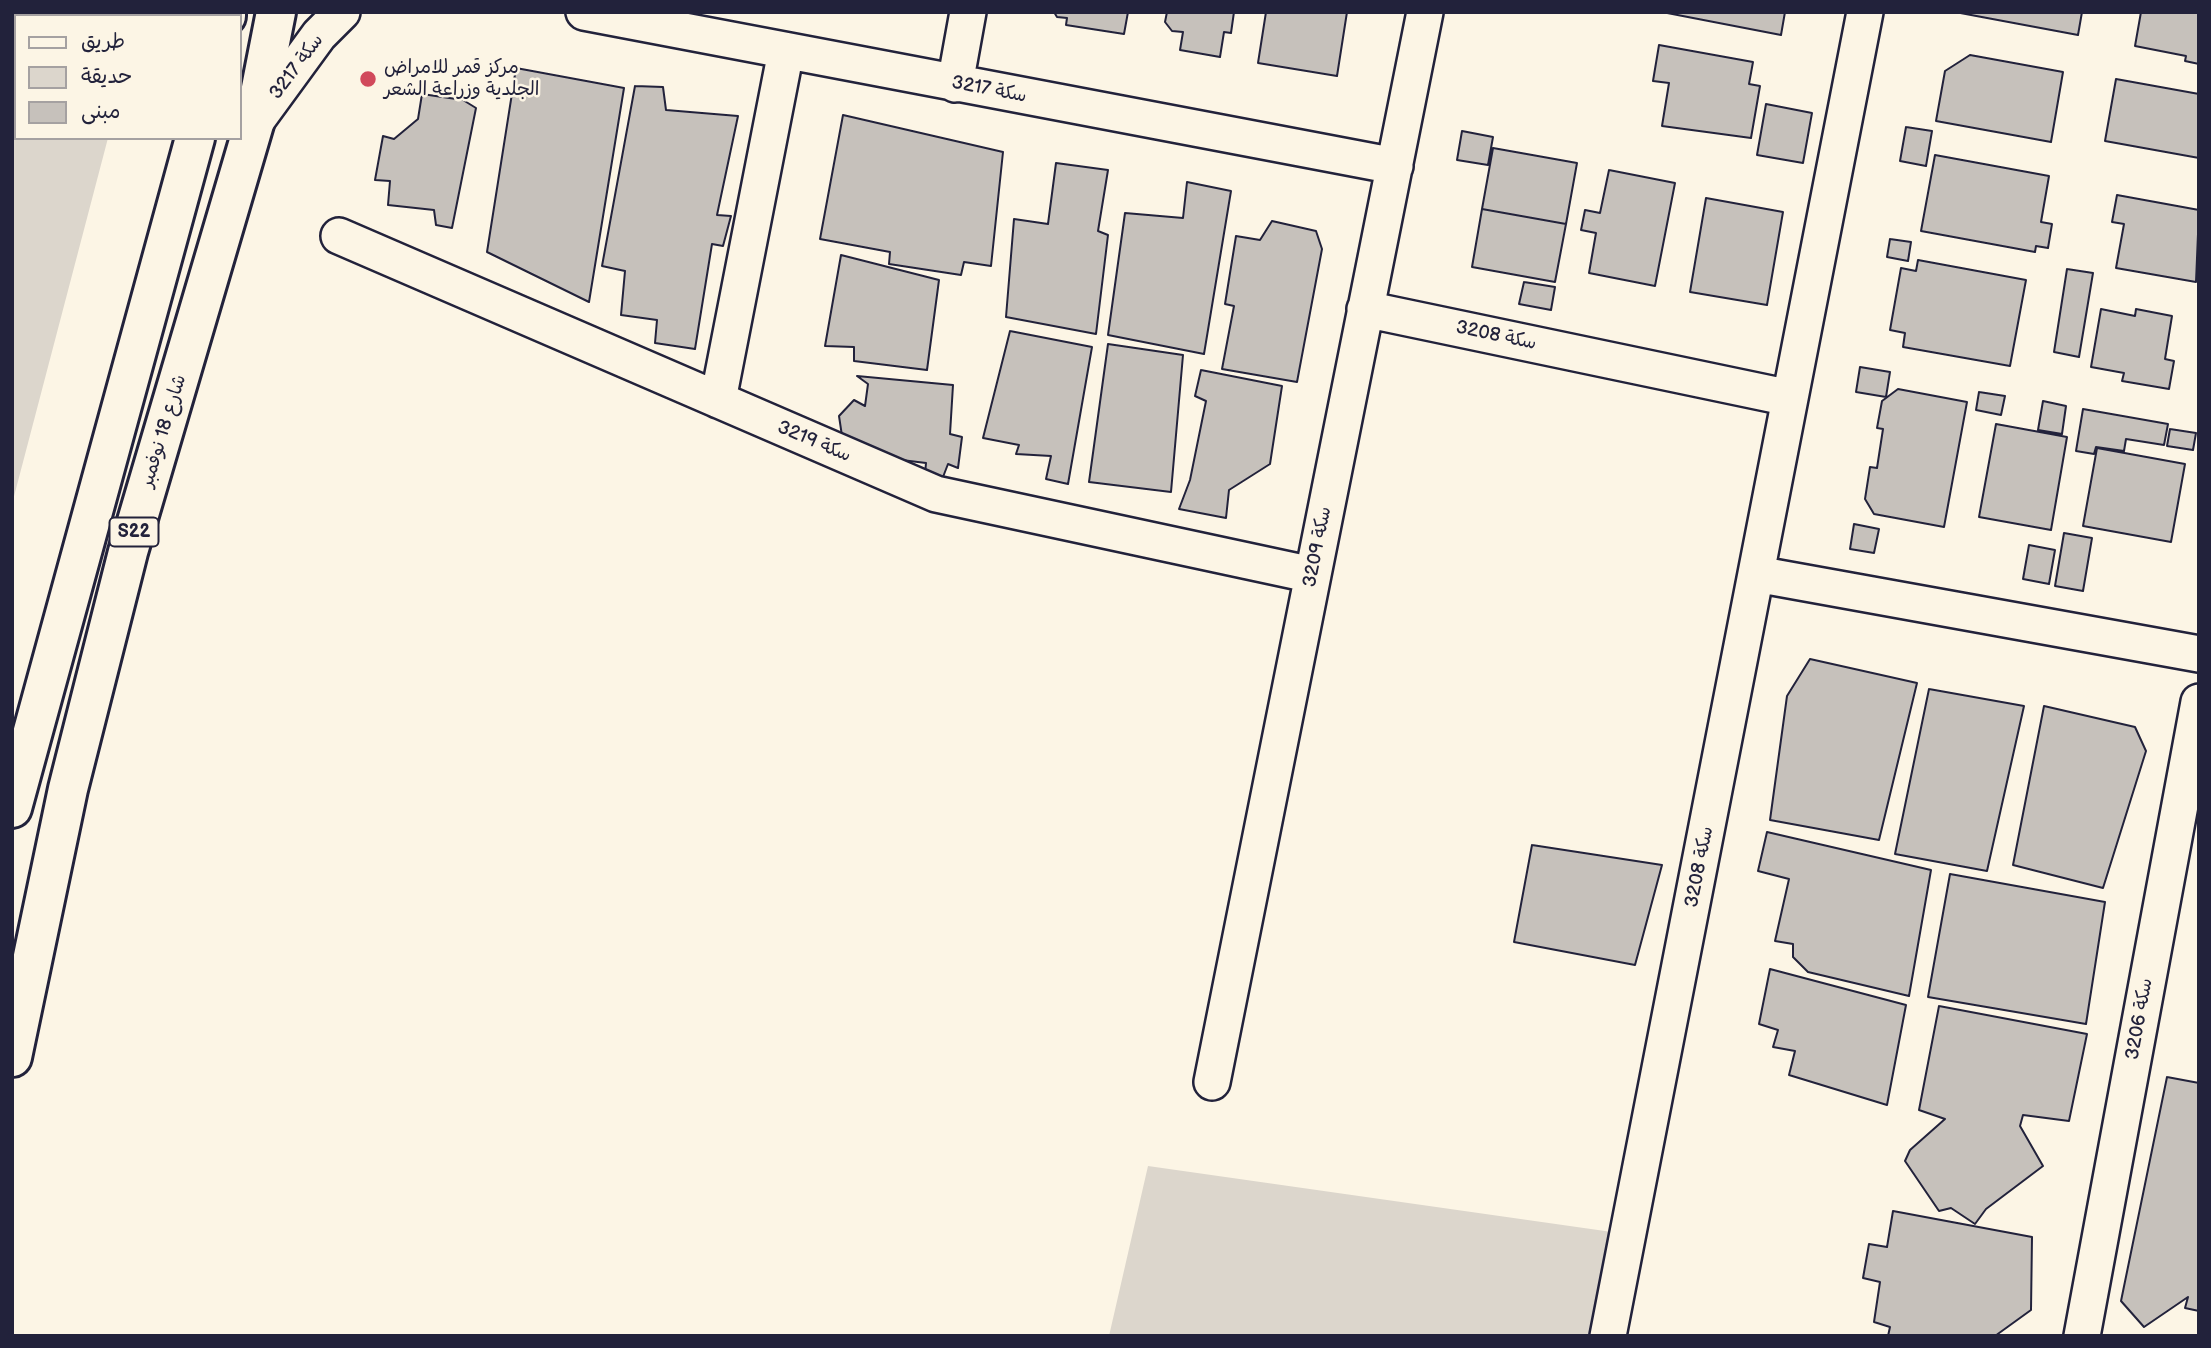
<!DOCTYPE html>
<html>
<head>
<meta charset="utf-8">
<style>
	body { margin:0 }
	#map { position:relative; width:2211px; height:1348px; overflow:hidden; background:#fcf5e5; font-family:"Balsamiq Sans","Playpen Sans Arabic",sans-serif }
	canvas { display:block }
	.frame { position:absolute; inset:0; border:14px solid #22223b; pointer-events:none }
	.legend { position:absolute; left:14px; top:14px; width:228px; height:126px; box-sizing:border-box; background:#fcf5e5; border:2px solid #a5a1a1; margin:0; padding:9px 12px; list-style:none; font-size:21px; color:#22223b }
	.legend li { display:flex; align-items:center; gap:14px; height:35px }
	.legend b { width:35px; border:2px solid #a5a1a1 }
</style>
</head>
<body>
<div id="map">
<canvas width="2211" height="1348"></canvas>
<div class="frame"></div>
<ul class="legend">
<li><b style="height:9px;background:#fcf5e5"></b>طريق</li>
<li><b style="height:19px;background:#dcd6cc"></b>حديقة</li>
<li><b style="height:19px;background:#c6c1bb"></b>مبنى</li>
</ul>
</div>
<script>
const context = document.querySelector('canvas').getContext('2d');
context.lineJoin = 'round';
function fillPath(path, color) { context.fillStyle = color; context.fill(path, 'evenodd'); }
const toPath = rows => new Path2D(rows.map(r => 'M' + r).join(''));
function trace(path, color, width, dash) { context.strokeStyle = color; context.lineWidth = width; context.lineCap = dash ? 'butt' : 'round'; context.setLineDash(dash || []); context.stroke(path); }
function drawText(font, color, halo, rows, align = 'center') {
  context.font = font + ' "Balsamiq Sans","Playpen Sans Arabic",sans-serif'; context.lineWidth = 5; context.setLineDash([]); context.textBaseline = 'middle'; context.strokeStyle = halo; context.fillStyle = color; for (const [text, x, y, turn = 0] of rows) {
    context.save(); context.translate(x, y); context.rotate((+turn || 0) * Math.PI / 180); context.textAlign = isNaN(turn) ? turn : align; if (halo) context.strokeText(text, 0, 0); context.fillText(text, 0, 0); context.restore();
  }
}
fillPath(toPath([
	[12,12,141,12,140,16,16,16,16,138,108,138,12,504],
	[1148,1166,1626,1234,1607,1336,1109,1336]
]), '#dcd6cc');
const building = toPath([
	[1054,12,1128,12,1124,34,1066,25,1067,18,1057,17,1054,12],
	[1167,12,1234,12,1231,33,1224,32,1220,57,1180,50,1183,32,1172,31,1165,22,1167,12],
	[1266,12,1347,12,1337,76,1258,63,1266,12],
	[1662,12,1785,12,1781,35,1662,12],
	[1955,12,2082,12,2078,35,1955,12],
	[2141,12,2199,12,2199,64,2185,61,2186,56,2135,46,2141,12],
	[1659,45,1753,62,1749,84,1760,86,1751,138,1662,126,1669,83,1653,81,1659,45],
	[1970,55,2063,72,2051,142,1936,121,1945,71,1970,55],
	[516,68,624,88,589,302,487,252,516,68],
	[2116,79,2199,94,2199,158,2105,141,2116,79],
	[635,86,663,87,666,110,738,116,717,215,731,216,723,246,712,244,695,349,655,343,657,320,621,315,625,271,602,266,635,86],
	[422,94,463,100,476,108,452,228,436,225,434,210,388,205,390,181,375,180,383,136,394,139,418,119,422,94],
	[1766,104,1812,113,1803,163,1757,155,1766,104],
	[843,115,1003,152,991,266,964,262,961,275,889,264,890,252,820,239,843,115],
	[1906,127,1932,131,1926,166,1900,161,1906,127],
	[1462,131,1493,137,1488,165,1457,160,1462,131],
	[1493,148,1577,163,1566,224,1482,209,1493,148],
	[1935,155,2049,176,2041,222,2052,224,2048,248,2036,246,2035,252,1921,231,1935,155],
	[1056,163,1108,170,1098,231,1108,235,1096,334,1006,317,1014,219,1048,224,1056,163],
	[1609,170,1675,183,1655,286,1589,273,1596,233,1581,230,1585,210,1600,213,1609,170],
	[1187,182,1231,191,1204,354,1108,335,1125,213,1183,218,1187,182],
	[2117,195,2199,210,2196,282,2116,268,2124,224,2112,222,2117,195],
	[1706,198,1783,212,1767,305,1690,292,1706,198],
	[1482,209,1566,224,1555,282,1472,267,1482,209],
	[1272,221,1316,231,1322,249,1297,382,1222,369,1234,306,1225,304,1236,236,1260,240,1272,221],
	[1890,239,1911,242,1908,261,1887,257,1890,239],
	[841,255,939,280,927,370,854,361,854,347,825,346,841,255],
	[1918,260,2026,280,2010,366,1903,347,1905,333,1890,330,1901,268,1916,271,1918,260],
	[2067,269,2093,273,2079,357,2054,352,2067,269],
	[1524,282,1555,287,1551,310,1519,304,1524,282],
	[2101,309,2135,316,2136,309,2172,316,2165,359,2174,361,2169,389,2122,381,2124,373,2091,367,2101,309],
	[1010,331,1092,347,1068,484,1046,479,1051,456,1016,454,1019,445,983,438,1010,331],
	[1108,344,1183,355,1171,492,1089,482,1108,344],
	[1860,367,1890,372,1886,397,1856,392,1860,367],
	[1201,370,1282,386,1270,464,1229,490,1226,518,1179,509,1190,480,1206,401,1195,396,1201,370],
	[857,376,953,385,950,434,962,437,958,468,948,464,943,477,925,474,926,463,861,455,842,436,839,416,854,400,865,406,868,384,857,376],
	[1898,389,1967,402,1944,527,1874,514,1865,499,1870,467,1877,468,1883,429,1877,428,1882,401,1898,389],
	[1979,392,2005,396,2001,415,1976,410,1979,392],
	[2043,401,2066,406,2062,434,2038,430,2043,401],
	[2083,409,2168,424,2164,445,2126,439,2124,451,2096,447,2094,454,2076,451,2083,409],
	[1996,424,2067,437,2051,530,1979,517,1996,424],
	[2170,429,2196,433,2193,450,2167,446,2170,429],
	[2097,448,2185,464,2171,542,2083,526,2097,448],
	[1854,524,1879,529,1874,553,1850,549,1854,524],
	[2064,533,2092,538,2083,591,2055,586,2064,533],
	[2029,545,2055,550,2049,584,2023,579,2029,545],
	[1810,659,1917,683,1879,840,1770,820,1787,696,1810,659],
	[1929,689,2024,706,1987,871,1895,854,1929,689],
	[2044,706,2135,727,2146,751,2103,888,2013,865,2044,706],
	[1767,832,1931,870,1909,996,1808,972,1793,957,1793,944,1775,941,1789,879,1758,871,1767,832],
	[1532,845,1662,865,1635,965,1514,942,1532,845],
	[1950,874,2105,902,2086,1024,1928,997,1950,874],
	[1770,969,1906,1005,1887,1105,1789,1075,1795,1051,1773,1047,1778,1030,1759,1024,1770,969],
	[1939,1006,2087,1034,2069,1121,2023,1115,2020,1126,2043,1166,1986,1209,1975,1224,1951,1208,1939,1211,1905,1161,1910,1150,1945,1119,1919,1110,1939,1006],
	[2167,1077,2199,1083,2199,1311,2185,1308,2188,1297,2144,1327,2121,1301,2167,1077],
	[1893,1211,2032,1237,2031,1310,1995,1336,1888,1336,1890,1327,1874,1322,1880,1282,1863,1278,1869,1244,1887,1247,1893,1211]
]);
fillPath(building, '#c6c1bb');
trace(building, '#22223b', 2);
const minor = toPath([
	[584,12,1395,166],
	[955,84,968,12],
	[254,124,319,35,342,12],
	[339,236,936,494,1313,575],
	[1365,309,1790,398],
	[718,400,786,51],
	[1756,574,2199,654],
	[1212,1082,1425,12],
	[1608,1336,1865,12],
	[2082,1336,2199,702]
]);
const primary = toPath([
	[226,16,226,12],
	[12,808,195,138],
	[12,1057,68,789,128,552,254,124,276,12]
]);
trace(minor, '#22223b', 40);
trace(primary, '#22223b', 44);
trace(minor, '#fcf5e5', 35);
trace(primary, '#fcf5e5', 38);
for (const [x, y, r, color] of [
	[368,79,9,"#d1495b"]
]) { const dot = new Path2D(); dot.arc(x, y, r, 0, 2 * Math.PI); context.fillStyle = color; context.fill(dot); trace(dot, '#fcf5e5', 2.5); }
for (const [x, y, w] of [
	[134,532,49]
]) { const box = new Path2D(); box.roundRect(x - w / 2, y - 14.5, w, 29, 5); context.fillStyle = '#fcf5e5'; context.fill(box); trace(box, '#22223b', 2); }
drawText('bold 18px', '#22223b', null, [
	["S22",134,532]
]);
drawText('19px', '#22223b', '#fcf5e5', [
	["سكة 3217",297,67,-53],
	["سكة 3217",989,90,11],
	["سكة 3208",1496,336,12],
	["شارع 18 نوفمبر",164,431,-73],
	["سكة 3219",814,442,23],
	["سكة 3209",1318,547,-79],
	["سكة 3208",1700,867,-79],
	["سكة 3206",2140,1019,-80]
]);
drawText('19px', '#22223b', '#fcf5e5', [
	["مركز قمر للامراض",384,68],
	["الجلدية وزراعة الشعر",384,90]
], 'left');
</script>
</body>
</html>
